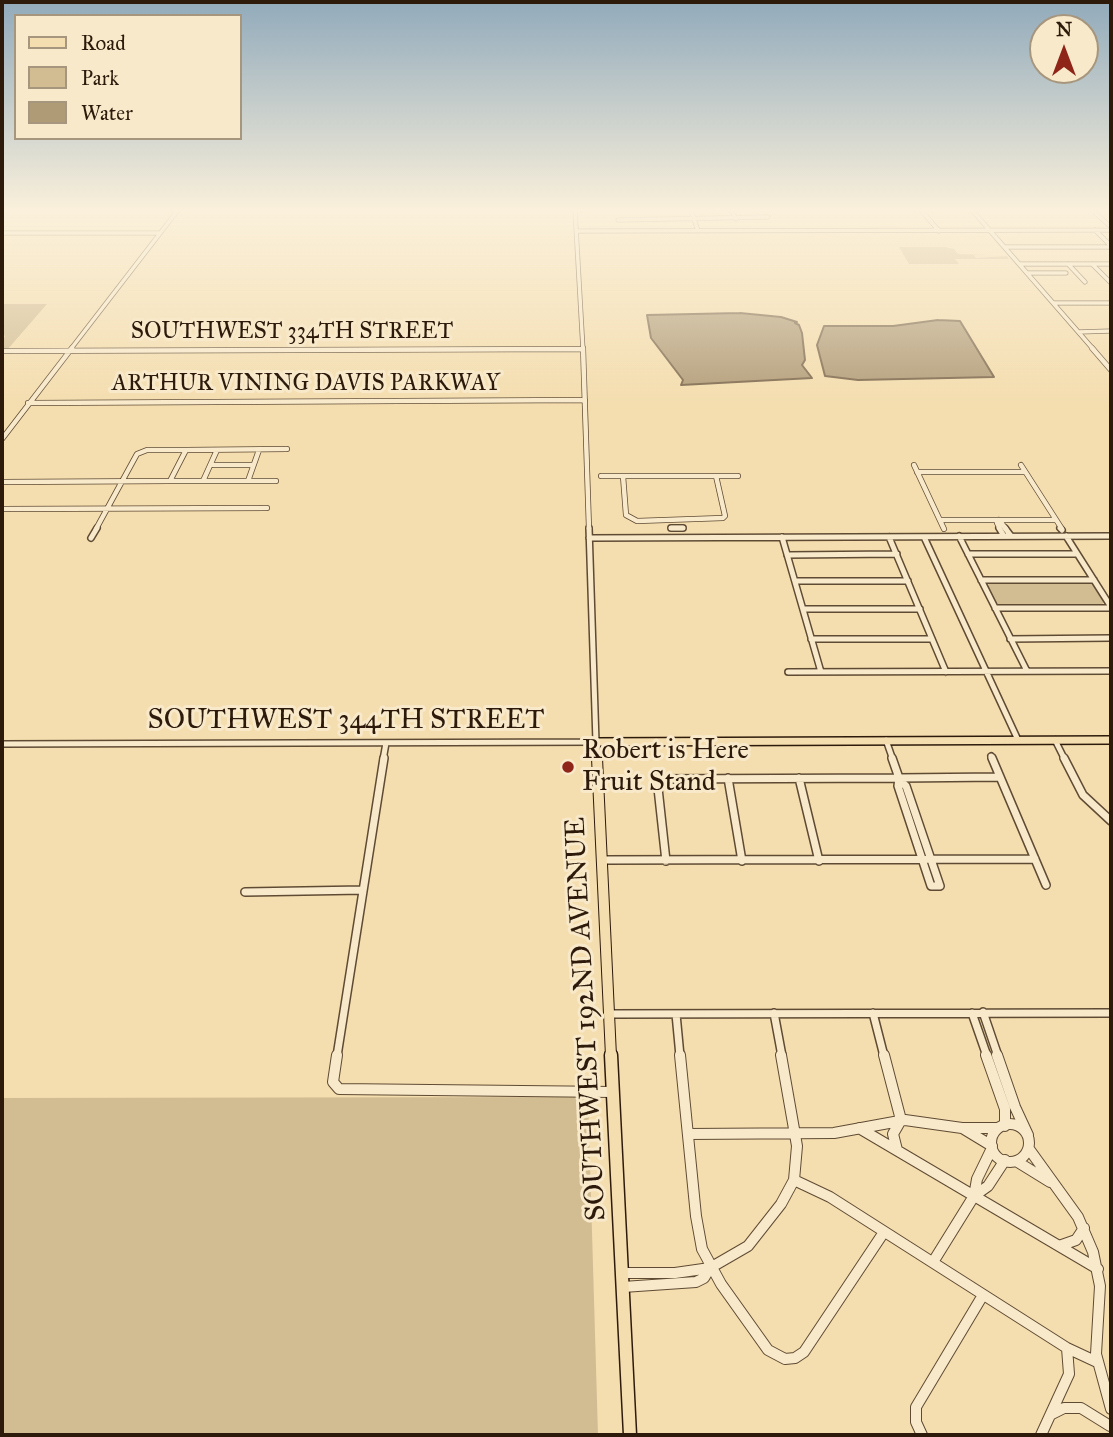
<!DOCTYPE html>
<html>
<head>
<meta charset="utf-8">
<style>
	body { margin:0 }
	#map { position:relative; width:1113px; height:1437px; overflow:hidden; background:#f4ddae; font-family:"IM FELL Great Primer",serif }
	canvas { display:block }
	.frame { position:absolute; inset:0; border:4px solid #2d1a0b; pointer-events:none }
	.legend { position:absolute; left:14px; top:14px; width:228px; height:126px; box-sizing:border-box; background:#f8e9ca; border:2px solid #a7967e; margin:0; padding:9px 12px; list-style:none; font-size:21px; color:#2d1a0b }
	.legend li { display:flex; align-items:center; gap:14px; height:35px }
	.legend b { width:35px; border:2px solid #a7967e }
	.north { position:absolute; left:1029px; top:14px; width:70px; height:70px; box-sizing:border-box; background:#f8e9ca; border:2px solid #a7967e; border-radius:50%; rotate:0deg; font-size:19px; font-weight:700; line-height:28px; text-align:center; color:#2d1a0b }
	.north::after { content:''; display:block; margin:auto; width:24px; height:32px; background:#8f2418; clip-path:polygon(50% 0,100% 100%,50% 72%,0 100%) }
</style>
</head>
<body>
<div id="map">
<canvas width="1113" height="1437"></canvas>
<div class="frame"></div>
<ul class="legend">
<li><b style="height:9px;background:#f4ddae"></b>Road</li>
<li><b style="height:19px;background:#d2bc92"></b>Park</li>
<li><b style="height:19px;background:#b09b77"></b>Water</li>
</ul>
<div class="north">N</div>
</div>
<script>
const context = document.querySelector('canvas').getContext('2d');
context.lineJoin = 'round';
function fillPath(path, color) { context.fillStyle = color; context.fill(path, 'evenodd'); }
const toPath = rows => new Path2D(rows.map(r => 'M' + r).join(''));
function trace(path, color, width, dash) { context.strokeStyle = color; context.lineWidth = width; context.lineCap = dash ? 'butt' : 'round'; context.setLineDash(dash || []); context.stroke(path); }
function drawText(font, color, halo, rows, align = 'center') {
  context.font = font + ' "IM FELL Great Primer",serif'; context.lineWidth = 6; context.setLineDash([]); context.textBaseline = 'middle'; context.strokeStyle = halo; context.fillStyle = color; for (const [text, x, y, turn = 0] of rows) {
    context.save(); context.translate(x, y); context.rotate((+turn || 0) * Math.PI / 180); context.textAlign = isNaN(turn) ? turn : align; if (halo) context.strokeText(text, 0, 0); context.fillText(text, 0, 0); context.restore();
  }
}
fillPath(toPath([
	[899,247,945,247,954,249,958,254,992,255,974,255,976,258,1007,256,1009,259,955,259,959,264,909,264],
	[2,304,47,304,7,350,2,350,2,339,5,337,2,330],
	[1083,581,1094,585,1104,601,1102,605,1003,606,996,603,987,586,990,583],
	[588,1097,598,1435,2,1435,2,1098]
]), '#d2bc92');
const water = toPath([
	[740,313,781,317,797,322,795,323,799,325,802,333,805,360,802,365,812,378,681,385,683,380,651,338,647,315,740,313],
	[938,320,960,321,994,377,858,380,825,376,817,345,824,326,893,326,938,320]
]);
fillPath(water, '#b09b77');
trace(water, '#7c674c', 2);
const minorFar4 = toPath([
	[581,210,575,210,583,350],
	[691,210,698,231],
	[731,210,736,219],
	[921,210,939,231],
	[972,210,1094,350],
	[1092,210,1111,227],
	[618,220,768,217],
	[1095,230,1111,246],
	[577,231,1111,230],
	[2,233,160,233],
	[1005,247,1111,247],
	[1020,264,1111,264],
	[1068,264,1085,282],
	[1092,264,1111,283],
	[1028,273,1066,273],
	[1054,303,1111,303],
	[1078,332,1111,331],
	[70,350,178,210],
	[273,350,583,349]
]);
const minorFar3 = toPath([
	[583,348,589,529],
	[1092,348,1111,370],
	[2,351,583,349],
	[28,403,585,400],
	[2,439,72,348],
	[213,465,253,465],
	[914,465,944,529],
	[1021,465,1062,529],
	[917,472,1025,472],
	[601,476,738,476],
	[623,476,626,515,637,521,723,518,725,516,716,476],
	[203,481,217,450],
	[248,481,259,450],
	[276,481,170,481,186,450,287,449],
	[2,482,170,481],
	[2,509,267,508],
	[940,520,1055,520],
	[671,528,683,528],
	[96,529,137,454,147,450,186,450],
	[1000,529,997,523,999,520,1006,529]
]);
const minorFar2 = toPath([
	[671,528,683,528],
	[999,528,1004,536],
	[1005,528,1011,536],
	[1060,528,1062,530],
	[959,536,1027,671],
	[1066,536,1111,607],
	[782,537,821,672],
	[889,537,946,672],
	[924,537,1018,740],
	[91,538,97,528],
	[589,538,1111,536],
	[968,554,1077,554],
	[787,555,897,554],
	[981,580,1094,580],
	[795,581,908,581],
	[995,608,1111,608],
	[803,609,920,609],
	[811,639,932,639],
	[1010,639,1111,638],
	[788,672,1111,671],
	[886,740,893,760],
	[1055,740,1065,760],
	[2,744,596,742,589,528],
	[991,756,993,760],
	[383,760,386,743]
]);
const minorFar1 = toPath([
	[992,758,1046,885],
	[1064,758,1083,795,1111,821],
	[728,778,742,861],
	[799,778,819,861],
	[900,781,906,786,940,886,931,886,898,786,899,778,1000,777],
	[602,860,1035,859],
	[666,861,657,779,899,778,892,758],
	[245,892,363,890],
	[983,1012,998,1056],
	[774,1013,782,1056],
	[873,1013,884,1056],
	[972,1013,987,1056],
	[609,1014,1111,1013],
	[676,1014,680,1056],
	[337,1056,384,758]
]);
const minor = toPath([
	[337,1055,333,1082,339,1089,613,1092],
	[680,1055,696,1216,702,1249,721,1284,768,1350,785,1359,795,1358,804,1352,884,1232],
	[884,1055,901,1120,893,1134,897,1150],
	[986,1055,1005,1109,1005,1126],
	[997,1055,1015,1107,1028,1135],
	'991 1143a19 19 0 1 1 38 0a19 19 0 1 1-38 0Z',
	[859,1128,1098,1269],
	[964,1129,992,1146],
	[688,1134,834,1133,905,1120,962,1128,998,1128],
	[1029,1149,1078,1217,1093,1252,1100,1286,1096,1354,1111,1409],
	[1016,1161,1050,1182],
	[794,1180,830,1197,1067,1348,1097,1362],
	[974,1196,988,1186,1005,1160],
	[1059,1246,1076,1240,1084,1228],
	[933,1262,974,1196,977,1179,992,1148],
	[710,1268,748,1246,781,1204,794,1180,797,1146,781,1055],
	[622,1273,675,1273,710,1268,704,1278,696,1282,623,1287],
	[1052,1414,1064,1408,1081,1408,1110,1426],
	[922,1435,916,1422,916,1407,983,1295],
	[1041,1435,1069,1374,1067,1348]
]);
const majorFar2 = toPath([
	[597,760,596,742,1111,740]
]);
const majorFar1 = toPath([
	[597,758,611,1056]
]);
const major = toPath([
	[611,1055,630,1435]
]);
trace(minorFar4, '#5f4b34', 5);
trace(minorFar3, '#5f4b34', 6);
trace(minorFar2, '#5f4b34', 8);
trace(minorFar1, '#5f4b34', 10);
trace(minor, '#5f4b34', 12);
trace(majorFar2, '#2d1a0b', 10);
trace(majorFar1, '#2d1a0b', 12);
trace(major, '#2d1a0b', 15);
trace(minorFar4, '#f8e9ca', 3.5);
trace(minorFar3, '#f8e9ca', 4.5);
trace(minorFar2, '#f8e9ca', 5);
trace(minorFar1, '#f8e9ca', 7);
trace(minor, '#f8e9ca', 10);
trace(majorFar2, '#f4ddae', 7);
trace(majorFar1, '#f4ddae', 10);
trace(major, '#f4ddae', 12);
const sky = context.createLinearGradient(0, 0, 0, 411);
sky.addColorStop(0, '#91aabb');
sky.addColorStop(0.51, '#faf0db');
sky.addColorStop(1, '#faf0db00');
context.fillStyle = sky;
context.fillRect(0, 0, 1113, 411);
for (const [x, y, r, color] of [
	[568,767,7,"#8f2418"]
]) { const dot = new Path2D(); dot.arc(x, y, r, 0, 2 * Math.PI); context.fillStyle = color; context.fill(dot); trace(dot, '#f8e9ca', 2.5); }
drawText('23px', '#2d1a0b', '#f8e9ca', [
	["SOUTHWEST 334TH STREET",292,332],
	["ARTHUR VINING DAVIS PARKWAY",306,384]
]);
drawText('28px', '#2d1a0b', '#f8e9ca', [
	["SOUTHWEST 344TH STREET",346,721],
	["SOUTHWEST 192ND AVENUE",587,1019,-93]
]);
drawText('28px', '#2d1a0b', '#f8e9ca', [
	["Robert is Here",582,751],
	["Fruit Stand",582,783]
], 'left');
</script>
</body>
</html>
